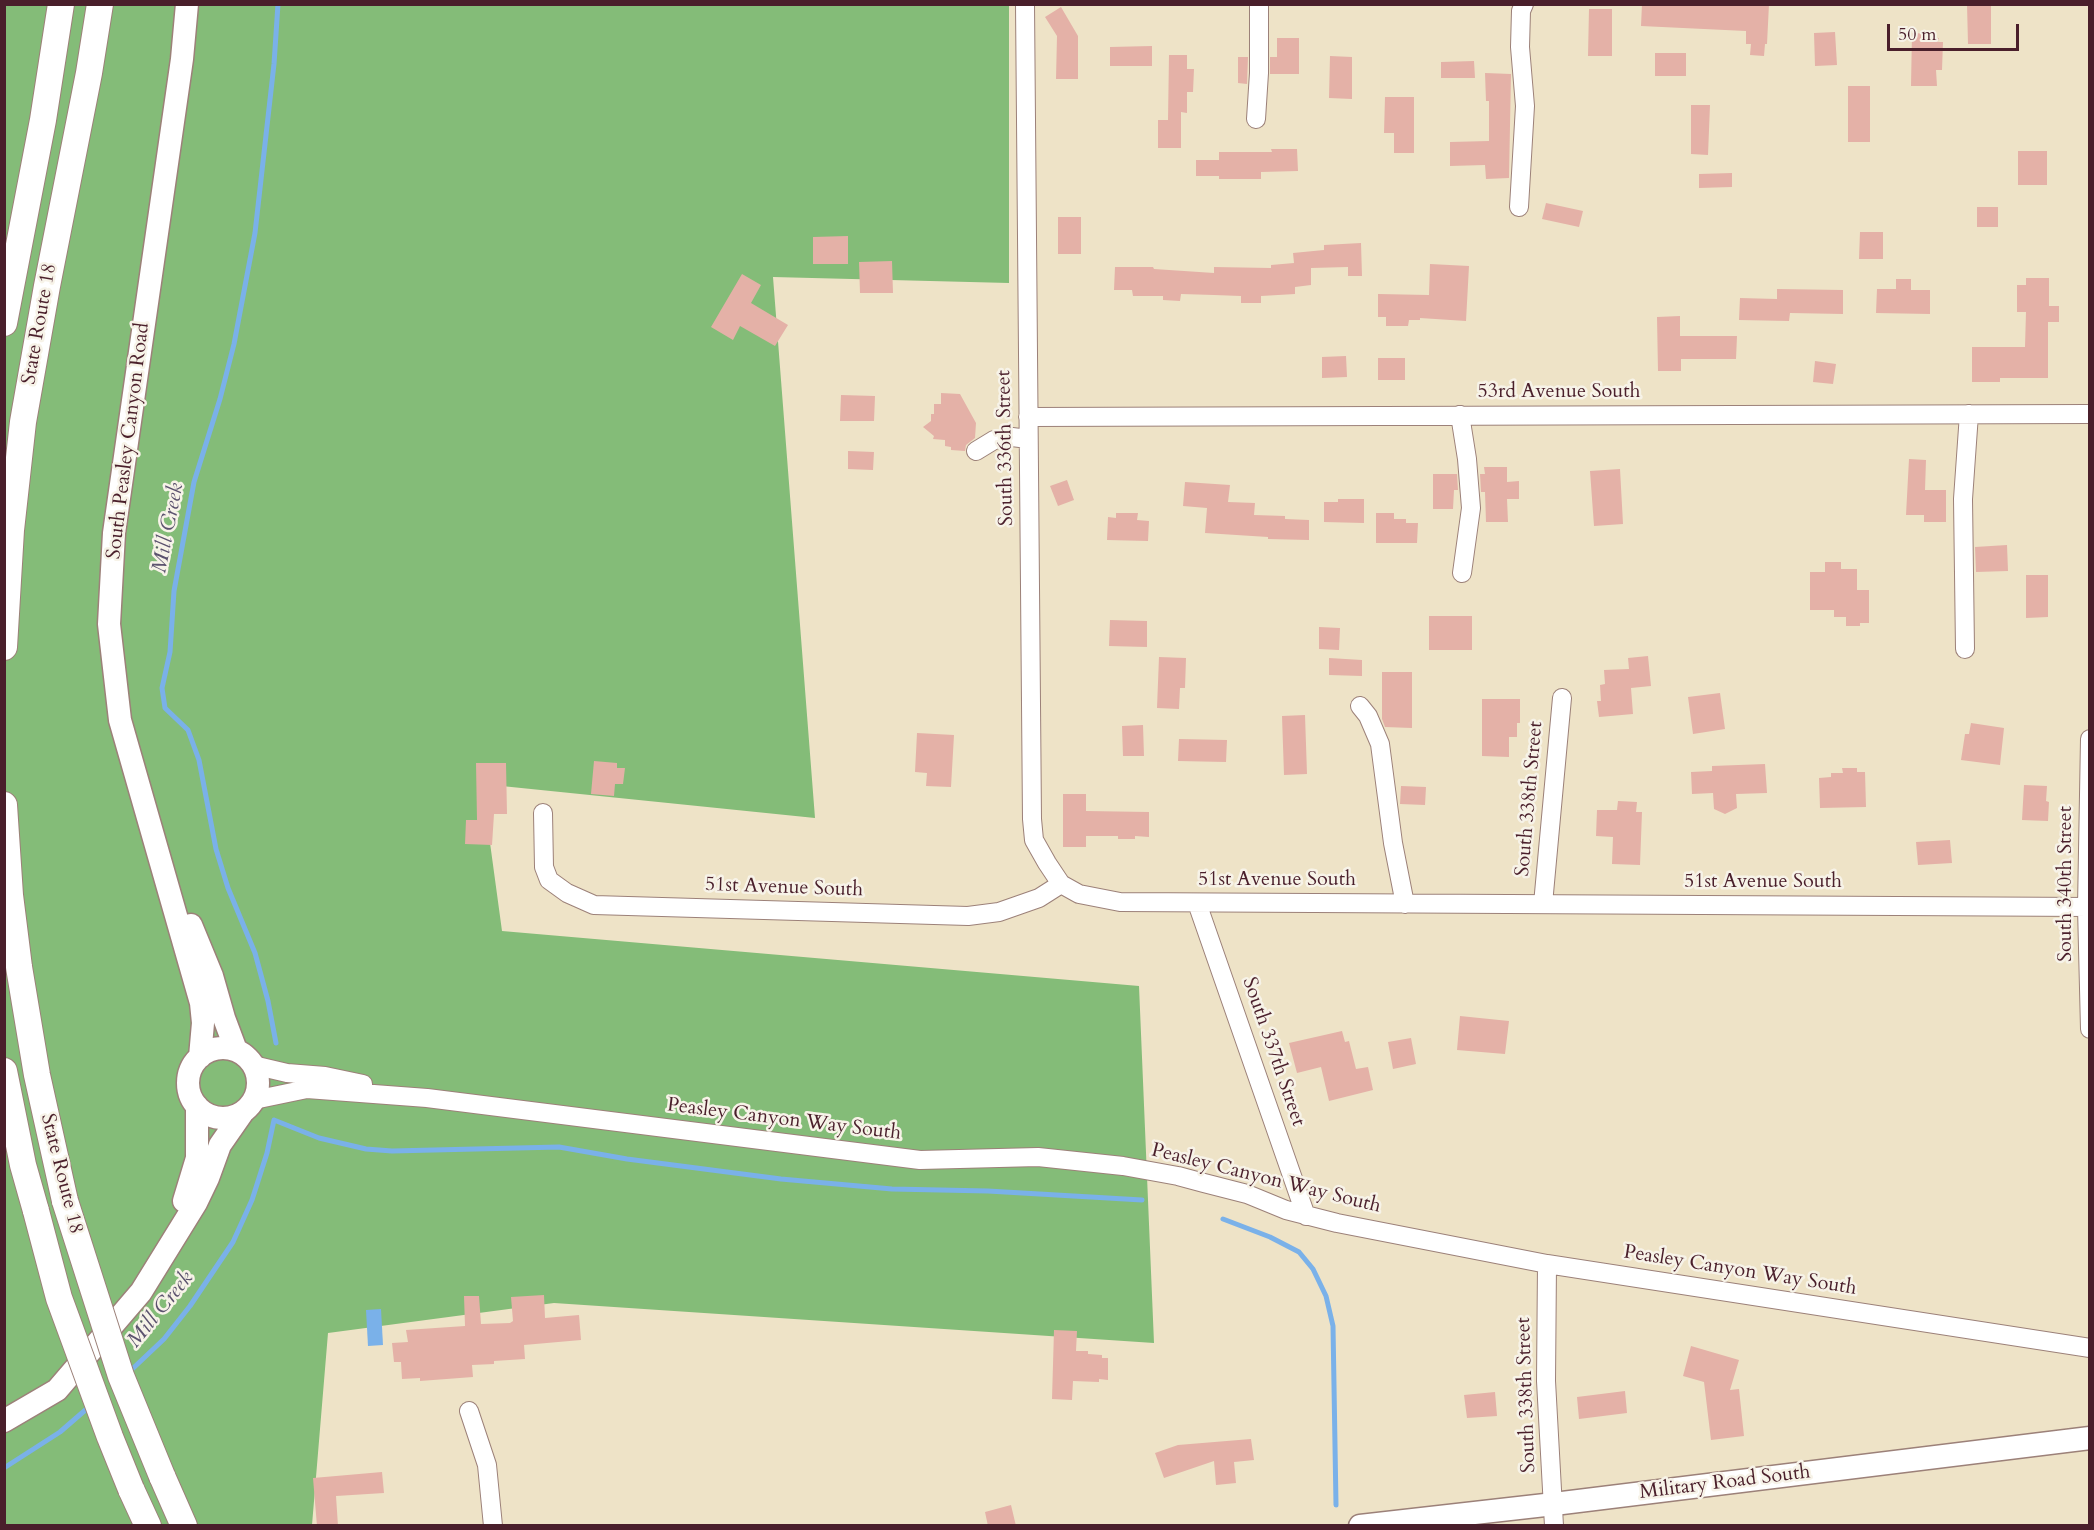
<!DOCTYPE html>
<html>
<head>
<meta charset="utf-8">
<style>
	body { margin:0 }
	#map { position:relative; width:2094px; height:1530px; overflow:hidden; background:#eee3c7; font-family:Cardo,serif }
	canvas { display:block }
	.frame { position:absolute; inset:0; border:6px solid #4a1f2b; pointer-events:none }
	.scale { position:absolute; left:1887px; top:24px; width:132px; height:27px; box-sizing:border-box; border:3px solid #4a1f2b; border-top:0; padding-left:8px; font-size:18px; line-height:21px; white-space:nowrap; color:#4a1f2b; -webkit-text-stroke:4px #f7f3e8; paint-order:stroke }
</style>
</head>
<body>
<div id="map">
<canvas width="2094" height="1530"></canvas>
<div class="frame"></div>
<div class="scale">50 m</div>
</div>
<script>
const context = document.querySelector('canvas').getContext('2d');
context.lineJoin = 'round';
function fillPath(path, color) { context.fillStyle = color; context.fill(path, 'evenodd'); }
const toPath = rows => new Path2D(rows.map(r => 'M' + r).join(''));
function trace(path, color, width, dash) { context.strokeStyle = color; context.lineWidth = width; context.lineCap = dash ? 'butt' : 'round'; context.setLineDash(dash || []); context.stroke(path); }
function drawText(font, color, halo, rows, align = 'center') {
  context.font = font + ' Cardo,serif'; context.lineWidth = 5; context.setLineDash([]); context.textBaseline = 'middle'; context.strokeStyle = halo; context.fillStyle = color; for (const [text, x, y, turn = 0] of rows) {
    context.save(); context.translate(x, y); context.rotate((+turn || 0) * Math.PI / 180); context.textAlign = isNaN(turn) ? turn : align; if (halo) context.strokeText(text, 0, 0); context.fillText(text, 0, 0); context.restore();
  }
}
fillPath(toPath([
	[5,5,1009,5,1009,283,773,277,815,818,482,784,502,931,1139,986,1154,1343,554,1303,328,1333,312,1525,5,1526]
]), '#84bc78');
fillPath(toPath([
	[381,1309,383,1345,368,1346,366,1310]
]), '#7ab1e9');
trace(toPath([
	[276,1043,268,1001,255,953,228,888,216,849,199,760,188,730,165,708,162,688,170,652,174,591,194,482,220,399,234,344,255,233,274,64,278,4],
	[1223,1219,1270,1237,1299,1252,1313,1269,1326,1296,1333,1326,1336,1505],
	[127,1374,164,1339,190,1306,233,1242,252,1200,267,1153,274,1120,319,1138,366,1149,392,1151,559,1147,627,1159,781,1179,892,1189,988,1191,1142,1200],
	[4,1468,60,1432,90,1406]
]), '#7ab1e9', 5);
fillPath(toPath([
	[1642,4,1769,4,1767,44,1765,44,1764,56,1750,55,1751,44,1746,44,1746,31,1641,26],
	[1967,4,1991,4,1991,44,1968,44],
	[1061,7,1078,36,1078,79,1056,79,1057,36,1045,17],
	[1589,9,1612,9,1612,56,1588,56],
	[1835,32,1837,65,1815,66,1814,33],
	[1912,33,1935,34,1935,38,1939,38,1938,42,1943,42,1942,70,1936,70,1937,86,1911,86],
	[1277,38,1299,38,1299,74,1270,74,1270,57,1277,57],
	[1152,46,1152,66,1110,66,1110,47],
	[1655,53,1686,53,1686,76,1655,76],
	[1169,55,1187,55,1187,69,1194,69,1193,92,1187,92,1187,113,1181,112,1181,148,1158,148,1158,120,1168,120],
	[1330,56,1352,57,1352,99,1329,98],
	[1238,57,1248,57,1247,84,1238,83],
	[1474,61,1475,78,1441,78,1441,62],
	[1485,73,1511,74,1509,178,1486,179,1485,165,1450,166,1450,142,1489,141,1489,101,1486,101],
	[1848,86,1870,86,1870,142,1848,142],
	[1385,97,1414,97,1414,153,1394,153,1394,133,1384,133],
	[1691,105,1710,105,1708,155,1691,154],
	[1271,149,1297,149,1298,171,1261,172,1261,179,1219,179,1219,176,1196,176,1196,160,1219,160,1219,152,1272,152],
	[2018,151,2047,151,2047,185,2018,185],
	[1732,173,1732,187,1699,188,1699,174],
	[1546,203,1583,211,1579,227,1542,219],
	[1977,207,1998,207,1998,227,1977,227],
	[1058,217,1081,217,1081,254,1058,254],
	[1860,232,1883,232,1883,259,1859,259],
	[848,236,848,264,813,264,813,237],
	[1361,243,1362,276,1348,276,1348,267,1311,268,1311,285,1295,287,1295,294,1261,296,1261,303,1241,303,1241,296,1214,295,1181,294,1180,301,1163,300,1163,296,1133,296,1132,290,1114,290,1115,267,1153,267,1154,269,1214,273,1214,267,1271,268,1271,265,1294,263,1293,253,1324,250,1324,245],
	[892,261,893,293,860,293,859,262],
	[1430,264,1469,266,1466,321,1420,318,1420,320,1409,320,1408,326,1386,326,1386,317,1378,317,1378,294,1429,295],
	[742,274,761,285,751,303,788,325,775,346,740,326,733,340,711,327],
	[2026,278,2049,278,2049,306,2059,306,2059,322,2048,322,2048,378,2000,378,2000,382,1972,382,1972,347,2025,347,2026,312,2017,312,2017,285,2026,285],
	[1896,279,1911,279,1911,290,1930,290,1930,314,1876,313,1877,289,1896,289],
	[1777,289,1843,290,1843,314,1790,313,1789,321,1739,320,1740,298,1777,299],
	[1680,316,1680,336,1737,336,1736,359,1681,359,1681,371,1658,371,1657,317],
	[1346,356,1347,377,1322,378,1322,357],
	[1378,358,1405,358,1405,380,1378,380],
	[1815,361,1836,364,1833,384,1813,382],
	[941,393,960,394,976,423,975,438,966,445,965,451,951,450,951,447,945,446,945,440,933,439,934,436,923,427,931,421,931,414,934,414,934,404,941,404],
	[841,395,875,396,874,421,840,421],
	[848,451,874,452,873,470,848,469],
	[1909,459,1926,460,1925,490,1946,490,1946,522,1924,522,1924,515,1906,515],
	[1484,467,1507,467,1507,482,1519,481,1519,499,1507,499,1508,522,1486,522,1485,492,1481,492,1480,474,1485,474],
	[1620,469,1623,524,1594,526,1590,471],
	[1433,474,1457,474,1458,490,1454,490,1453,509,1433,509],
	[1067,480,1074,500,1058,506,1050,486],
	[1185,482,1230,485,1228,502,1255,503,1254,515,1285,516,1285,519,1309,520,1309,540,1268,539,1268,537,1205,533,1207,508,1183,506],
	[1338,499,1364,499,1364,523,1324,522,1324,502,1338,502],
	[1116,513,1138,513,1137,520,1149,521,1148,541,1107,540,1108,517,1116,518],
	[1376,513,1394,513,1394,519,1406,519,1406,523,1418,523,1417,543,1376,543],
	[2007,545,2008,571,1976,572,1975,547],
	[1825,562,1841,562,1841,569,1857,569,1857,590,1869,590,1869,623,1860,623,1860,626,1846,626,1846,617,1834,617,1834,610,1810,610,1810,572,1825,572],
	[2026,575,2048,575,2048,617,2026,618],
	[1429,616,1472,616,1472,650,1429,650],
	[1110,620,1147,621,1147,647,1109,646],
	[1319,627,1340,628,1339,650,1319,649],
	[1648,656,1651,686,1631,688,1633,714,1599,717,1597,701,1601,701,1600,685,1605,684,1604,670,1629,669,1628,658],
	[1159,657,1186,658,1185,688,1180,688,1179,709,1157,708],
	[1329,658,1362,660,1362,676,1329,675],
	[1382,672,1412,672,1412,728,1385,727,1382,719],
	[1720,693,1725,729,1693,734,1688,697],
	[1482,699,1520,699,1520,723,1517,723,1517,737,1509,737,1509,757,1482,756],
	[1305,715,1307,774,1284,775,1282,716],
	[1971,723,2004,728,2000,765,1961,760,1965,734,1969,734],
	[1143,725,1144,756,1123,756,1122,726],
	[917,733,954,735,951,787,926,786,927,773,915,772],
	[1179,739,1227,740,1226,762,1178,761],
	[594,761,617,763,617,768,625,768,623,784,615,784,614,796,591,794],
	[476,763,506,763,507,814,494,814,492,845,465,844,466,820,477,820],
	[1765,764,1767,793,1736,794,1737,808,1725,814,1714,809,1713,793,1692,794,1691,772,1712,771,1712,766],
	[1842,768,1857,768,1857,772,1865,772,1866,807,1820,808,1819,778,1831,777,1831,773,1843,773],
	[2024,785,2047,786,2046,801,2049,802,2048,821,2022,820],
	[1401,786,1426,787,1425,805,1400,804],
	[1063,794,1086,794,1086,811,1149,812,1149,837,1135,836,1135,839,1118,839,1118,836,1086,836,1086,847,1063,847],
	[1618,801,1637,802,1636,812,1642,812,1640,865,1612,864,1613,837,1596,836,1597,810,1617,810],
	[1950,840,1952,863,1918,865,1916,842],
	[1460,1016,1509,1021,1505,1054,1457,1050],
	[1342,1031,1345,1042,1349,1041,1356,1069,1368,1067,1373,1090,1329,1101,1321,1067,1297,1073,1289,1043],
	[1411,1038,1416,1064,1393,1069,1388,1042],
	[544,1295,545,1318,579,1315,581,1340,524,1345,525,1359,494,1361,494,1364,472,1365,473,1377,420,1381,420,1378,402,1379,401,1362,394,1362,392,1343,408,1342,406,1330,465,1326,464,1296,479,1296,481,1324,510,1323,513,1321,511,1297],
	[1054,1330,1077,1331,1076,1351,1088,1351,1088,1354,1102,1355,1102,1358,1108,1358,1108,1380,1099,1379,1099,1382,1073,1381,1072,1400,1052,1399],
	[1691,1346,1739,1360,1730,1390,1739,1389,1744,1436,1711,1440,1704,1382,1683,1376],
	[1625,1391,1627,1413,1579,1419,1577,1397],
	[1495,1392,1497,1416,1467,1418,1464,1395],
	[1251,1439,1254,1460,1234,1462,1236,1483,1216,1485,1214,1461,1164,1478,1155,1453,1178,1445],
	[382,1472,384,1493,336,1496,338,1526,317,1526,313,1478],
	[1011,1505,1016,1526,988,1526,985,1512]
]), '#e4b1a7');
const minor = toPath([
	[1025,4,1032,819,1034,840,1047,863,1061,884,1079,894,1120,902,2090,907],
	[1256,119,1259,73,1259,4],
	[1519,207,1525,106,1520,47,1521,11,1524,4],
	[1460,415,1467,459,1471,508,1462,573],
	[1028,417,2090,414],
	[976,451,994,440,1012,437,1028,439],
	[1965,649,1963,499,1969,414],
	[1360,706,1368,716,1380,744,1393,843,1405,904],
	[2090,739,2087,907,2090,1029],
	[543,813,544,867,549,880,567,893,594,905,968,916,999,912,1039,898,1061,884],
	[1197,903,1306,1216],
	[1543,904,1562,698],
	[253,1065,287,1073,325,1076,363,1084],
	[254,1100,307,1089,427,1098,920,1160,1038,1157,1123,1166,1178,1176,1204,1183,1247,1194,1286,1210,1337,1223,1547,1264,2090,1348],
	[1547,1264,1546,1381,1554,1526],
	[469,1411,487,1465,493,1526]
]);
const major = toPath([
	[187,4,182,59,114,533,109,624,120,720,201,1003,203,1023,200,1057],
	[191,925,212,976,224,1018,236,1050],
	'188 1083a35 35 0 1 1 70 0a35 35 0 1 1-70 0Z',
	[184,1201,197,1158,197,1106],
	[4,1421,57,1390,141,1292,196,1203,208,1178,220,1145,243,1112],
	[1360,1526,1554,1504,2090,1438]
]);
const highway = toPath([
	[4,323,43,120,61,4],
	[4,647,11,530,23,422,47,286,89,73,100,4],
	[4,805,10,895,19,967,37,1075,65,1201],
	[4,1071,23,1165,36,1211],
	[162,1476,184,1526],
	[131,1489,148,1526]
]);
trace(minor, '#9c8179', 20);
trace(major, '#9c8179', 25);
trace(highway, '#9c8179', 28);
trace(minor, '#fff', 18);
trace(major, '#fff', 22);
trace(highway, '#fff', 26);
const highwayBridge = toPath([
	[65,1201,121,1376,162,1476],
	[36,1211,59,1298,110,1437,131,1489]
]);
trace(highwayBridge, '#9c8179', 28, []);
trace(highwayBridge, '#fff', 26);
drawText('20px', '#4a1f2b', '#f7f3e8', [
	["State Route 18",40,324,-80],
	["53rd Avenue South",1559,392],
	["South Peasley Canyon Road",129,441,-83],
	["South 336th Street",1006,448,-91],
	["South 338th Street",1530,799,-85],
	["51st Avenue South",1277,880],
	["51st Avenue South",1763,882],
	["South 340th Street",2066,884,-90],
	["51st Avenue South",784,888,2],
	["South 337th Street",1273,1052,71],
	["Peasley Canyon Way South",784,1120,7],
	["State Route 18",61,1174,76],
	["Peasley Canyon Way South",1266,1179,14],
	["Peasley Canyon Way South",1740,1271,9],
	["South 338th Street",1527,1395,-92],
	["Military Road South",1725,1483,-7]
]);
drawText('italic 21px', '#5b526e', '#f7f3e8', [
	["Mill Creek",169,528,-79],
	["Mill Creek",161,1310,-51]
]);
</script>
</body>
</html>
